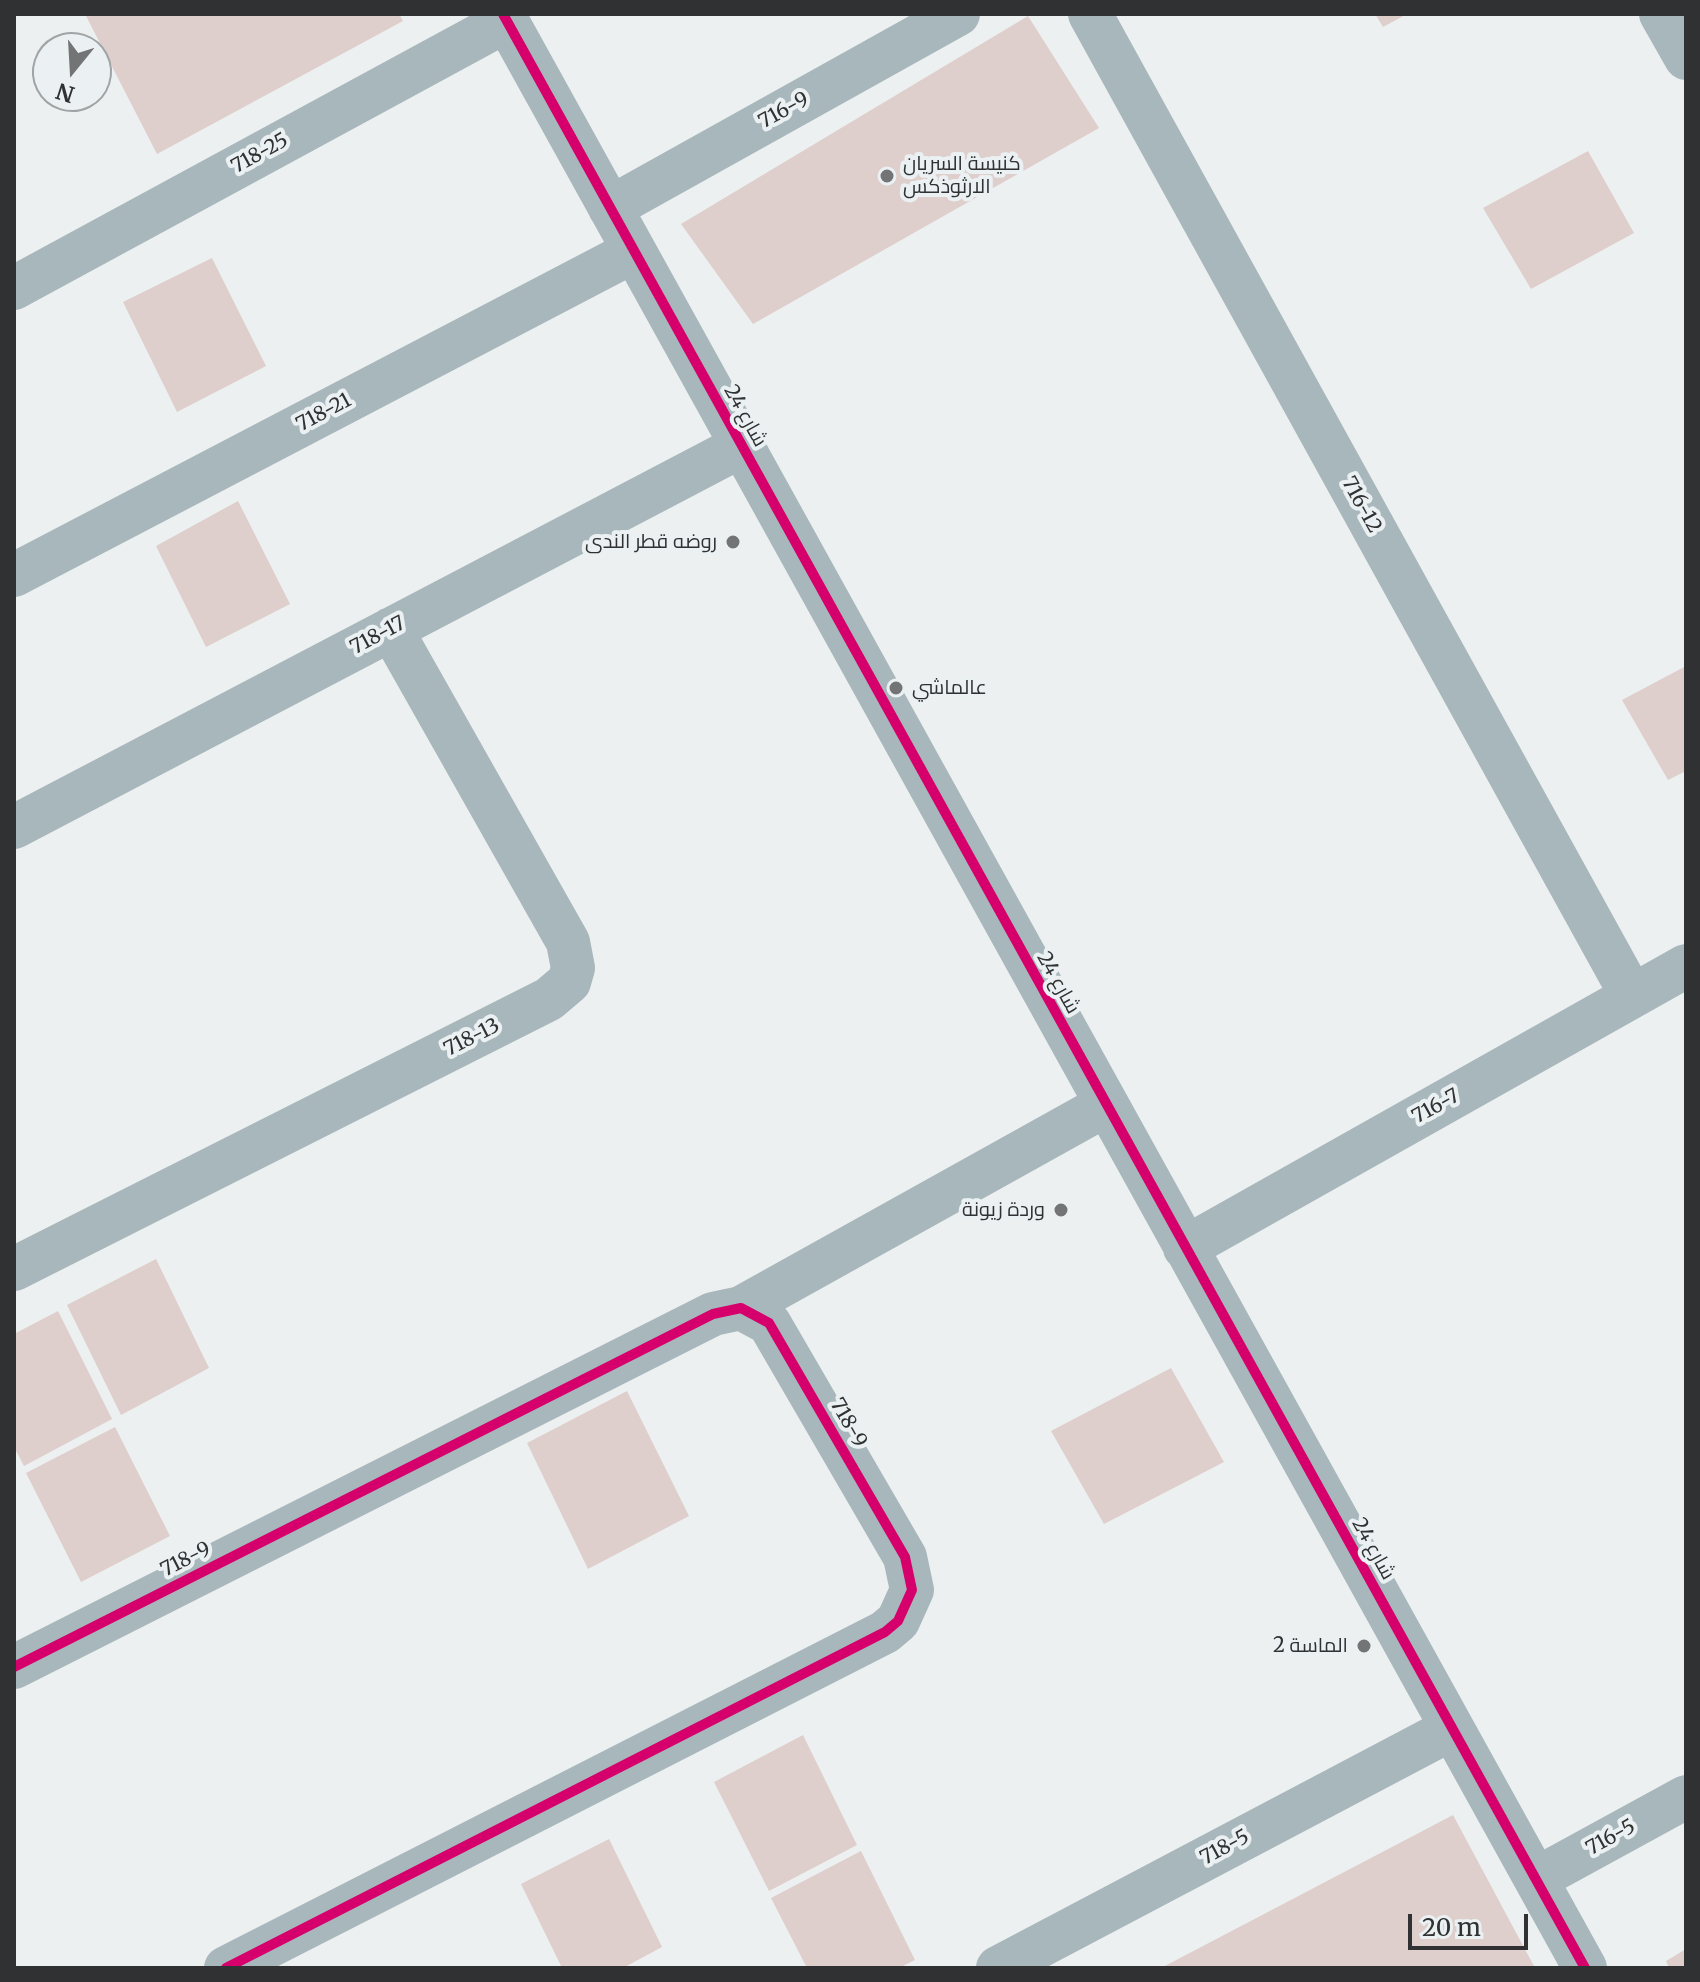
<!DOCTYPE html>
<html>
<head>
<meta charset="utf-8">
<style>
	body { margin:0 }
	#map { position:relative; width:1700px; height:1982px; overflow:hidden; background:#edf0f1; font-family:Merriweather,serif }
	canvas { display:block }
	.frame { position:absolute; inset:0; border:16px solid #2f3132; pointer-events:none }
	.north { position:absolute; left:32px; top:32px; width:80px; height:80px; box-sizing:border-box; background:#ebf1f3; border:2px solid #a0a4a6; border-radius:50%; rotate:198deg; font-size:22px; font-weight:700; line-height:32px; text-align:center; color:#2f3132 }
	.north::after { content:''; display:block; margin:auto; width:28px; height:36px; background:#727475; clip-path:polygon(50% 0,100% 100%,50% 72%,0 100%) }
	.scale { position:absolute; left:1408px; top:1914px; width:120px; height:36px; box-sizing:border-box; border:4px solid #2f3132; border-top:0; padding-left:10px; font-size:24px; line-height:28px; white-space:nowrap; color:#2f3132; -webkit-text-stroke:6px #ebf1f3; paint-order:stroke }
</style>
</head>
<body>
<div id="map">
<canvas width="1700" height="1982"></canvas>
<div class="frame"></div>
<div class="north">N</div>
<div class="scale">20 m</div>
</div>
<script>
const context = document.querySelector('canvas').getContext('2d');
context.lineJoin = 'round';
function fillPath(path, color) { context.fillStyle = color; context.fill(path, 'evenodd'); }
const toPath = rows => new Path2D(rows.map(r => 'M' + r).join(''));
function trace(path, color, width, dash) { context.strokeStyle = color; context.lineWidth = width; context.lineCap = dash ? 'butt' : 'round'; context.setLineDash(dash || []); context.stroke(path); }
function drawText(font, color, halo, rows, align = 'center') {
  context.font = font + ' Merriweather,Cairo,serif'; context.lineWidth = 8; context.setLineDash([]); context.textBaseline = 'middle'; context.strokeStyle = halo; context.fillStyle = color; for (const [text, x, y, turn = 0] of rows) {
    context.save(); context.translate(x, y); context.rotate((+turn || 0) * Math.PI / 180); context.textAlign = isNaN(turn) ? turn : align; if (halo) context.strokeText(text, 0, 0); context.fillText(text, 0, 0); context.restore();
  }
}
fillPath(toPath([
	[85,14,399,14,403,21,157,154],
	[1375,14,1407,14,1383,27],
	[1028,16,1099,128,753,324,681,224],
	[1588,151,1634,233,1531,289,1483,208],
	[212,258,266,366,177,412,123,302],
	[238,501,290,604,206,647,156,546],
	[1686,666,1686,771,1668,780,1622,700],
	[156,1259,209,1368,121,1415,67,1305],
	[58,1311,112,1419,24,1466,14,1447,14,1334],
	[1171,1368,1224,1462,1104,1524,1051,1431],
	[627,1391,689,1516,588,1569,527,1443],
	[115,1427,170,1536,81,1582,26,1473],
	[803,1735,857,1845,769,1891,714,1782],
	[1453,1815,1535,1968,1161,1968],
	[609,1839,662,1947,623,1968,562,1968,521,1884],
	[861,1851,915,1960,899,1968,807,1968,771,1898],
	[1686,1949,1686,1968,1669,1968,1666,1961]
]), '#dececc');
trace(toPath([
	[503,14,1585,1968],
	[1090,14,1632,996],
	[1661,14,1686,58],
	[610,208,958,14],
	[14,288,506,21],
	[14,575,634,251],
	[14,827,741,446],
	[1185,1248,1686,966],
	[14,1269,549,999,569,982,573,968,568,942,391,629],
	[741,1308,1104,1106],
	[14,1667,713,1314,741,1308,769,1323,905,1557,912,1590,898,1621,885,1632,226,1968],
	[1536,1879,1686,1797],
	[998,1968,1451,1729]
]), '#a8b7bc', 44);
trace(toPath([
	[503,14,1585,1968],
	[14,1667,713,1314,741,1308,769,1323,905,1557,912,1590,898,1621,885,1632,226,1968]
]), '#d6006c', 10);
for (const [x, y, r, color] of [
	[887,176,8,"#727475"],
	[733,542,8,"#727475"],
	[896,688,8,"#727475"],
	[1061,1210,8,"#727475"],
	[1364,1646,8,"#727475"]
]) { const dot = new Path2D(); dot.arc(x, y, r, 0, 2 * Math.PI); context.fillStyle = color; context.fill(dot); trace(dot, '#ebf1f3', 3); }
drawText('20px', '#2f3132', '#ebf1f3', [
	["716-9",784,111,-29],
	["718-25",260,154,-29],
	["718-21",324,413,-28],
	["شارع 24",745,416,61],
	["716-12",1361,505,61],
	["718-17",378,636,-28],
	["شارع 24",1058,983,61],
	["718-13",472,1038,-27],
	["716-7",1436,1107,-29],
	["718-9",848,1423,60],
	["شارع 24",1373,1549,61],
	["718-9",186,1560,-27],
	["716-5",1611,1838,-29],
	["718-5",1225,1848,-28]
]);
drawText('20px', '#2f3132', '#ebf1f3', [
	["كنيسة السريان",903,164,"left"],
	["الارثوذكس",903,187,"left"],
	["روضه قطر الندى",717,542],
	["عالماشي",912,688,"left"],
	["وردة زيونة",1045,1210],
	["الماسة 2",1348,1646]
], 'right');
</script>
</body>
</html>
